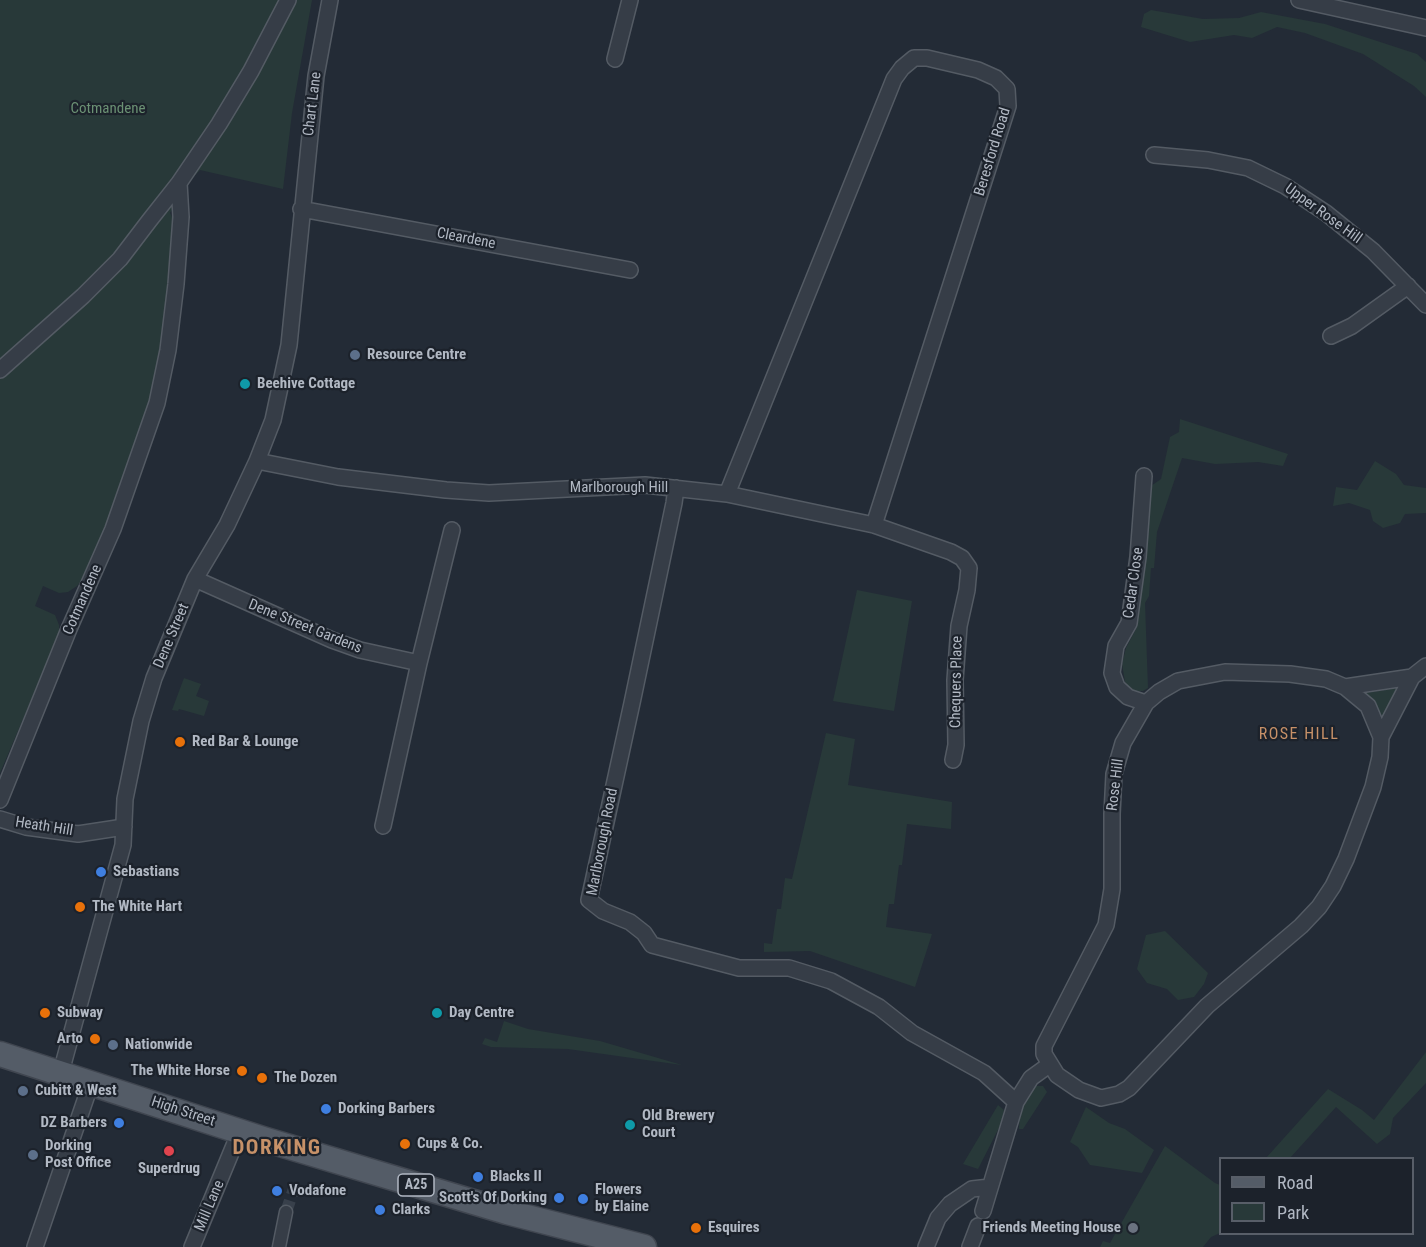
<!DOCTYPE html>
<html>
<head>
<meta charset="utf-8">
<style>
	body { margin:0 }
	#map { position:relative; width:1426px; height:1247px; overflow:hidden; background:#232b36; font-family:"Roboto Condensed",sans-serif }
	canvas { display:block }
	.legend { position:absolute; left:1219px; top:1157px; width:195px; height:78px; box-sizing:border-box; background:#1c222b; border:2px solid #585e68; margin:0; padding:8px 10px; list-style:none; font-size:18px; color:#b1b8c3 }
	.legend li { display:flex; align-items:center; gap:12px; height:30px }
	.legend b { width:30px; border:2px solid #585e68 }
</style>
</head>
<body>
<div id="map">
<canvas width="1426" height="1247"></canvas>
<ul class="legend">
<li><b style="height:8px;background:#545c67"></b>Road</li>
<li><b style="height:16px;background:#283939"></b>Park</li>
</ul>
</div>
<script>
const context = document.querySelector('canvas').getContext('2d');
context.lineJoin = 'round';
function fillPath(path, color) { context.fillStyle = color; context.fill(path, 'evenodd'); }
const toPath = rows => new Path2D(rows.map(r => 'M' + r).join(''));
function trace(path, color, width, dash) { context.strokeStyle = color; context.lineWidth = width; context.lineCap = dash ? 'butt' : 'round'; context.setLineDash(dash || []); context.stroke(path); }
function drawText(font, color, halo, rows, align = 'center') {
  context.font = font + ' "Roboto Condensed",sans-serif'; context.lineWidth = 4.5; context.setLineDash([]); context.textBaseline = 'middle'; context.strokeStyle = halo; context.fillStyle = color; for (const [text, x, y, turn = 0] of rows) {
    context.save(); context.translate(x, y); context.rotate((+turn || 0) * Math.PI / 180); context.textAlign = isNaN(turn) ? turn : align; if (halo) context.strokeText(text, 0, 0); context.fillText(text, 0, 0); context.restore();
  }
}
fillPath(toPath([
	[0,0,312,0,292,113,283,189,200,170,189,182,170,213,175,222,175,245,157,385,111,517,86,574,77,586,68,592,59,593,43,586,35,606,55,615,59,625,59,635,0,773],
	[1151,10,1203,19,1239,18,1261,12,1325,24,1417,54,1426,62,1426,97,1414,86,1363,54,1305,33,1277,27,1252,38,1234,35,1190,42,1141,27,1144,14],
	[1180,419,1288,454,1283,466,1258,462,1215,464,1182,458,1157,532,1154,568,1151,568,1149,596,1145,603,1148,688,1143,691,1133,691,1125,682,1122,664,1126,648,1136,629,1151,486,1161,479,1170,437,1179,432],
	[1375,461,1396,474,1404,485,1426,488,1426,513,1405,514,1400,523,1383,528,1373,521,1370,510,1349,503,1333,506,1336,487,1357,490],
	[857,590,912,601,894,711,833,701],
	[184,678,201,684,196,696,209,701,204,716,179,709,178,711,172,710],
	[1398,688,1390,701,1383,717,1366,693],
	[826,733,855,739,848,785,952,802,951,829,907,824,902,865,899,865,894,904,889,904,886,927,932,934,915,987,810,951,764,952,764,943,772,944,777,909,781,909,785,878,792,879],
	[1165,931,1208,973,1204,984,1194,997,1178,1000,1167,989,1147,983,1137,969,1146,935],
	[504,1021,528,1029,600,1041,682,1065,568,1049,491,1047,482,1044,485,1038,497,1042],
	[1426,1052,1426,1083,1393,1118,1390,1134,1377,1144,1336,1107,1290,1158,1266,1158,1328,1089,1362,1110,1374,1120],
	[1034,1086,1043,1086,1047,1092,1023,1129,1019,1129,1020,1107],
	[998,1105,1004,1110,1001,1124,978,1169,963,1164],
	[1086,1107,1109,1123,1125,1129,1154,1150,1142,1173,1090,1165,1078,1147,1070,1142],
	[1165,1146,1215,1183,1220,1185,1220,1233,1211,1237,1203,1247,1100,1247,1103,1241,1110,1243]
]), '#283939');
trace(toPath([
	[286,1212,296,1183]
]), '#38404b', 12, [12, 6]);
const pedestrian = toPath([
	[279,1247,286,1212]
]);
const minor = toPath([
	[1299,0,1426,28],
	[615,59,630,0],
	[1154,155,1208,160,1248,168,1285,186,1326,213,1373,251,1426,305],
	[301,209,630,270],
	[1331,336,1352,326,1408,286],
	[0,370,83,296,120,259,149,221,179,183,219,124,251,71,288,0],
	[257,461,338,477,446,490,489,493,645,485,727,494,874,525,951,552,962,558,969,568,967,590,959,626,955,680,956,745,953,760],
	[1144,476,1138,557,1129,623,1116,646,1112,673,1117,687,1128,697,1146,703],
	[676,488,674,503,632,703,589,900,603,911,630,922,644,933,652,945,739,968,789,968,831,981,879,1007,912,1033,984,1073,1016,1102],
	[727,494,894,79,902,68,914,58,927,58,978,70,996,78,1007,89,1008,106,874,525],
	[195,579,332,640,360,650,419,663],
	[1345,687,1412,677],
	[1381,737,1380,757,1373,787,1346,859,1333,886,1319,907,1301,926,1207,1006,1129,1088,1119,1094,1101,1098,1079,1090,1057,1075,1044,1054,1044,1046,1106,925,1112,889,1112,814,1114,774,1123,743,1146,703,1159,692,1178,681,1225,672,1290,674,1326,679,1345,687,1368,706,1381,737,1412,677,1426,666],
	[0,800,69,629,113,529,157,403,168,350,176,284,181,217,179,183],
	[0,819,26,827,78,834,124,827],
	[383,826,419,663,452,530],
	[61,1072,123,845,125,799,141,721,154,678,195,579,227,525,257,461,273,420,289,345,316,76,330,0],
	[983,1211,1016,1102,1031,1078,1049,1065],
	[35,1247,91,1083],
	[192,1247,240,1131],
	[926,1247,938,1218,950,1204,972,1189,990,1187],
	[970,1247,978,1226]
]);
const primary = toPath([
	[0,1054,263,1139,430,1189,507,1212,644,1247]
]);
trace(pedestrian, '#545b64', 15);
trace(minor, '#545b64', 18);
trace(primary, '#404650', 27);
trace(pedestrian, '#363d47', 12);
trace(minor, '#363d47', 15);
trace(primary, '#545c67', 24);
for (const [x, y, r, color] of [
	[355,355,6,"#5c6f8a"],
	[245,384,6,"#0f9aa8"],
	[180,742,6,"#e8710a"],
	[101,872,6,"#3f7fe0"],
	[80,907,6,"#e8710a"],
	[45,1013,6,"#e8710a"],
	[437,1013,6,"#0f9aa8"],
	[95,1039,6,"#e8710a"],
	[113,1045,6,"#5c6f8a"],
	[242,1071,6,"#e8710a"],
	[262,1078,6,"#e8710a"],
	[23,1091,6,"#5c6f8a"],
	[326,1109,6,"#3f7fe0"],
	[119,1123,6,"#3f7fe0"],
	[630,1125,6,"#0f9aa8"],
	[405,1144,6,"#e8710a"],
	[169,1151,6,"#e0444e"],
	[33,1155,6,"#5c6f8a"],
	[478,1177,6,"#3f7fe0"],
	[277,1191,6,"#3f7fe0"],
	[559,1198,6,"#3f7fe0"],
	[583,1199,6,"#3f7fe0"],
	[380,1210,6,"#3f7fe0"],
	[696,1228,6,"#e8710a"],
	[1133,1228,6,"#6b7280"]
]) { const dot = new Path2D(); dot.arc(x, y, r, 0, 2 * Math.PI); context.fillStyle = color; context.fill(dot); trace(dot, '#1c222b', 2); }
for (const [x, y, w] of [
	[416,1185,36]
]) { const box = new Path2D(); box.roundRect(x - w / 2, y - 11, w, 22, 4.5); context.fillStyle = '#1c222b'; context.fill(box); trace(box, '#b1b8c3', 1.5); }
drawText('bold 14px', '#b1b8c3', null, [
	["A25",416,1185]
]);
drawText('15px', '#b1b8c3', '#1c222b', [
	["Chart Lane",313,104,-83],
	["Beresford Road",993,152,-73],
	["Upper Rose Hill",1323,214,36],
	["Cleardene",466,239,11],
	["Marlborough Hill",619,488],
	["Cedar Close",1134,583,-82],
	["Cotmandene",83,600,-66],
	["Dene Street Gardens",305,627,22],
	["Dene Street",172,636,-67],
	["Chequers Place",957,682,-89],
	["Rose Hill",1116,785,-83],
	["Heath Hill",44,827,9],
	["Marlborough Road",603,842,-79],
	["High Street",183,1112,18],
	["Mill Lane",210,1206,-67]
]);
drawText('15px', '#6b9174', '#1c222b', [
	["Cotmandene",108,109]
]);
drawText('bold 15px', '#b1b8c3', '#1c222b', [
	["Resource Centre",367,355],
	["Beehive Cottage",257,384],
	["Red Bar & Lounge",192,742],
	["Sebastians",113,872],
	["The White Hart",92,907],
	["Subway",57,1013],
	["Day Centre",449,1013],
	["Arto",83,1039,"right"],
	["Nationwide",125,1045],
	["The White Horse",230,1071,"right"],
	["The Dozen",274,1078],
	["Cubitt & West",35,1091],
	["Dorking Barbers",338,1109],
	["Old Brewery",642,1116],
	["Court",642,1133],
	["DZ Barbers",107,1123,"right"],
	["Cups & Co.",417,1144],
	["Dorking",45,1146],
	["Post Office",45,1163],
	["Superdrug",169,1169,"center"],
	["Blacks II",490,1177],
	["Flowers",595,1190],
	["by Elaine",595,1207],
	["Vodafone",289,1191],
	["Scott's Of Dorking",547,1198,"right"],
	["Clarks",392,1210],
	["Esquires",708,1228],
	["Friends Meeting House",1121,1228,"right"]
], 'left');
context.letterSpacing = '1.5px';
drawText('16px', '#c79168', '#1c222b', [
	["ROSE HILL",1299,735]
]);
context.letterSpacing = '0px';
context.letterSpacing = '1.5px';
drawText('bold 21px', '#c79168', '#1c222b', [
	["DORKING",277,1149]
]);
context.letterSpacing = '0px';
</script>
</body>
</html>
